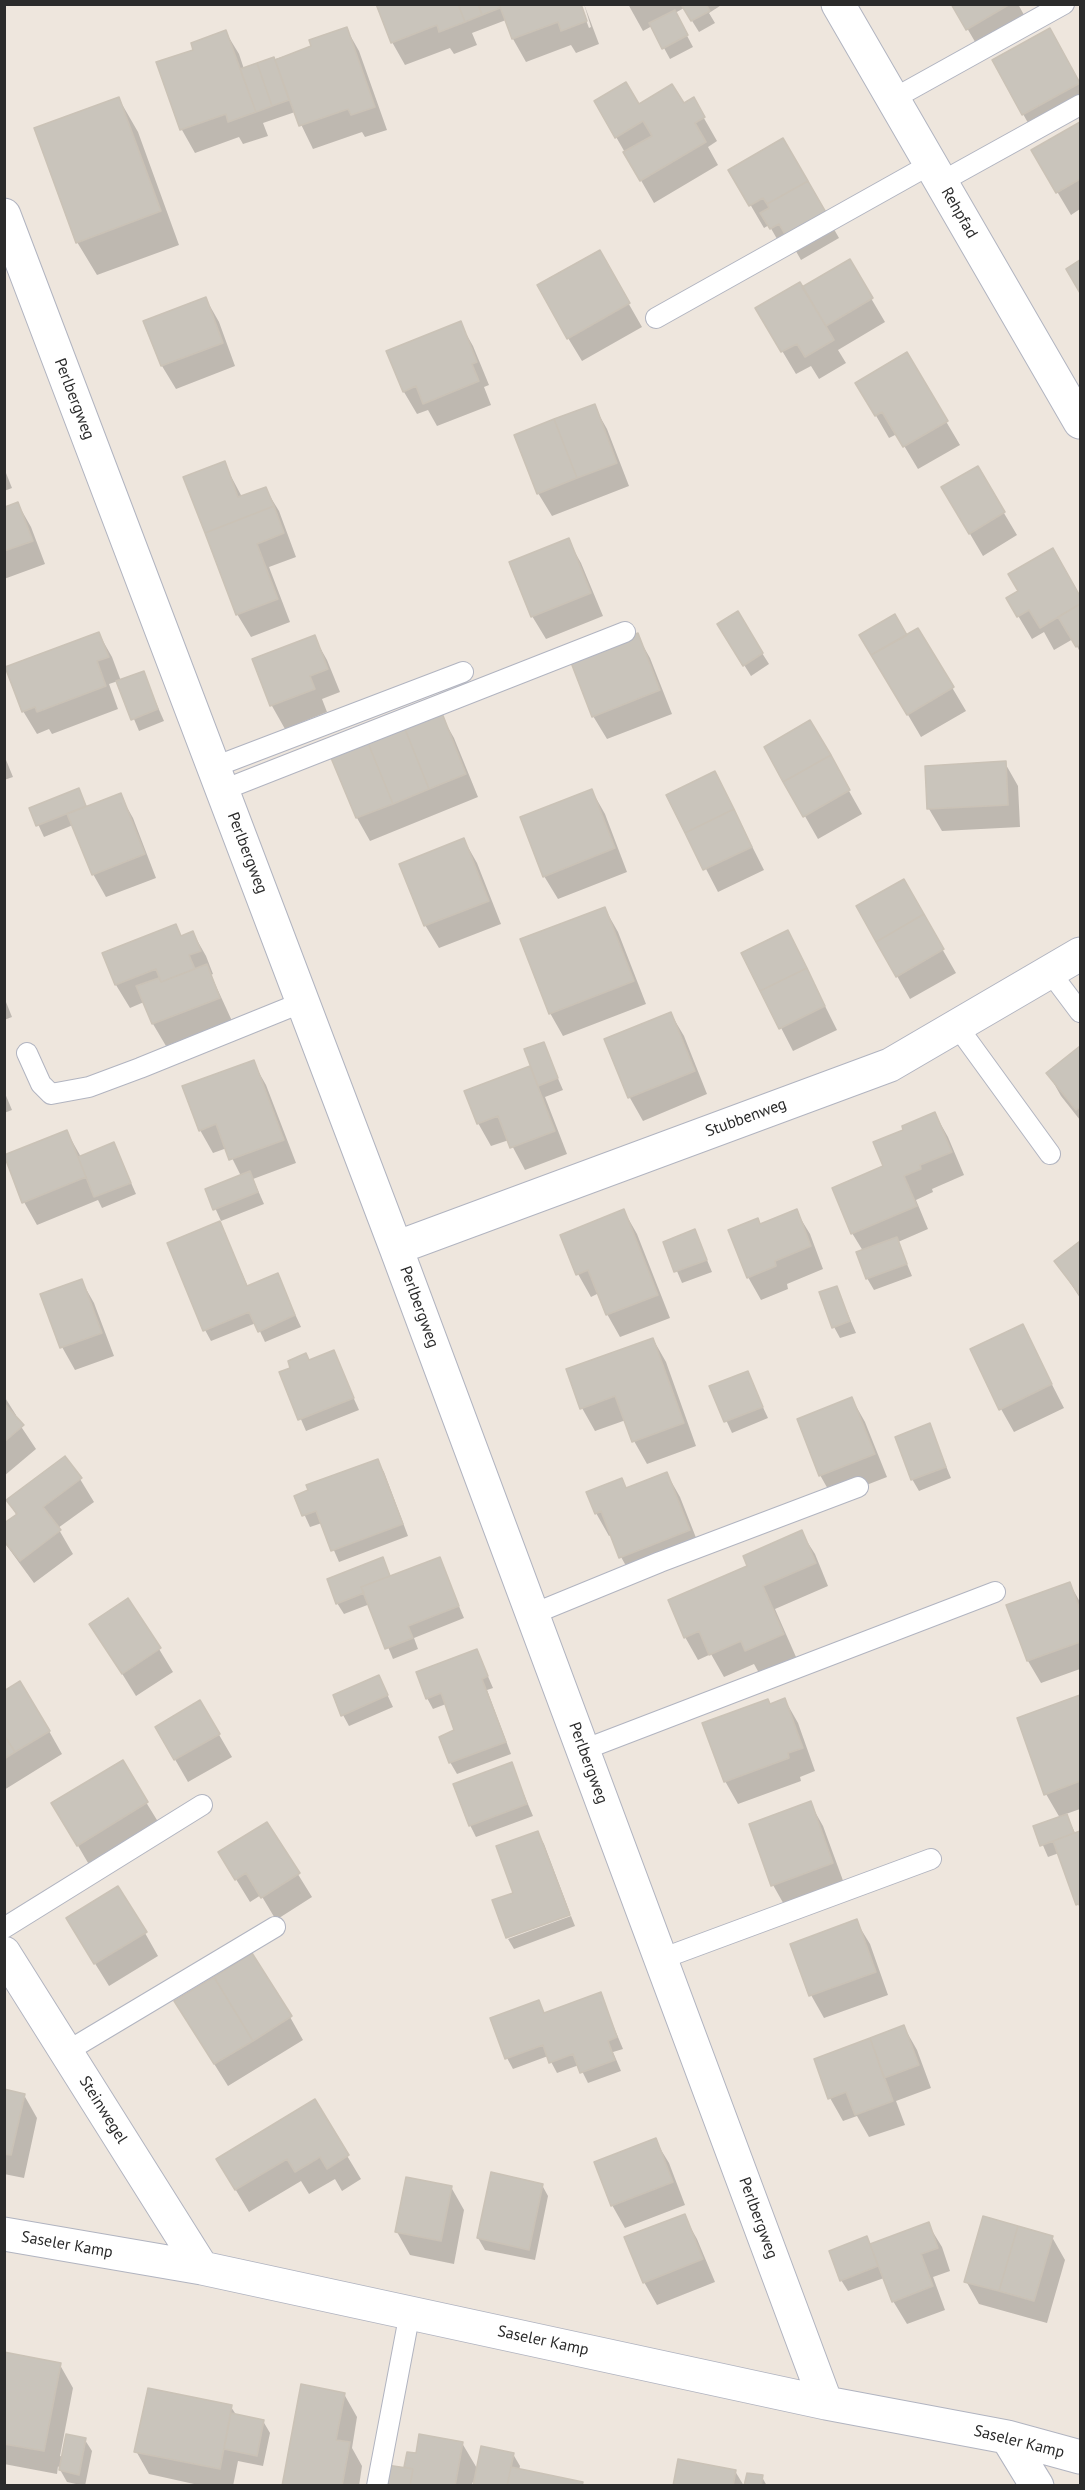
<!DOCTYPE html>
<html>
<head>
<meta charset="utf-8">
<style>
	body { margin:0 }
	#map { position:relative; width:1085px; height:2490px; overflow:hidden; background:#eee6dd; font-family:"PT Sans",sans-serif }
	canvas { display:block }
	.frame { position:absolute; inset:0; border:6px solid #2b2b2b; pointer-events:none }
</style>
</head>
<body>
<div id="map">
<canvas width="1085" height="2490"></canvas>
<div class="frame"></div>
</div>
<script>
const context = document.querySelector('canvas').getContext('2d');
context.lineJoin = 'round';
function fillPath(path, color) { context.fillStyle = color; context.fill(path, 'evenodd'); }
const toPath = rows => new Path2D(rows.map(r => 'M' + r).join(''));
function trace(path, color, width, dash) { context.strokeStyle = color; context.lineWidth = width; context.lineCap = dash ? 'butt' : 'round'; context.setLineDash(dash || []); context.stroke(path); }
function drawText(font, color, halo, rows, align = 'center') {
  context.font = font + ' "PT Sans",sans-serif'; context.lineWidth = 6; context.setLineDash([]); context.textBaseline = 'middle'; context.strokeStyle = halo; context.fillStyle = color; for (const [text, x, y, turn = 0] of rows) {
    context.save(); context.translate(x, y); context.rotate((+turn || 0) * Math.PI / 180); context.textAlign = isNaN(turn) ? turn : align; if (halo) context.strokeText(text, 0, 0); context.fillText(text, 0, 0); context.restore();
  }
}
fillPath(toPath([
	[378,4,580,4,589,28,591,27,584,4,599,44,576,53,571,45,526,62,513,39,506,20,472,33,477,45,454,54,450,48,405,65,392,42],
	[628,4,723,4,709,13,715,23,699,32,684,8,675,13,693,47,670,59,652,26,643,31],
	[953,4,1018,4,1029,24,981,52],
	[346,28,359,51,387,130,365,137,362,132,313,149,295,112,263,123,268,136,243,144,239,137,195,153,182,130,158,63,195,51,225,31,239,54,244,69,313,47],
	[1063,53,1080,86,1080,112,1036,137,1023,114],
	[119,99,138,132,179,245,97,275,77,242],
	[693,99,717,141,708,147,718,165,654,203,596,102,638,106,683,105],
	[1080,124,1080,209,1071,215,1033,151],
	[783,140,839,238,801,260,793,246,784,251,769,225,764,228,730,170],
	[599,252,642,327,582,361,568,338],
	[849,261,885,322,838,350,846,363,819,379,811,366,796,374,757,309,802,289],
	[206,299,219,322,235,366,176,389,162,366,145,322],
	[460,323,473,346,489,385,484,387,491,405,437,426,428,410,417,414,404,392],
	[906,354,960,445,918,469,897,434,889,438,857,383],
	[594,406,607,429,629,486,552,516,538,493],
	[224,463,242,497,265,488,279,511,296,557,269,567,290,622,251,637,237,614],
	[4,468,12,488,4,491],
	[977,468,1017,535,983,556,943,488],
	[18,504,31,527,45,564,4,579,4,505,6,508],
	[568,540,581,563,603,616,546,639,532,616],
	[1052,550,1080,599,1080,652,1073,639,1054,650,1044,632,1032,639,1008,599,1020,592],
	[918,630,966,711,921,737,861,635,906,637],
	[99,634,112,657,121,681,143,673,164,721,139,731,118,681,109,684,118,709,52,734,49,729,37,734,23,711],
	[637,635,650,658,672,714,607,739,593,716],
	[726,636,762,653,769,664,751,676],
	[314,637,327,660,340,692,322,699,327,712,285,729,272,706,254,660],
	[441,715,454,738,478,797,370,841,357,818,333,759],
	[810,722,862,814,818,839,766,748],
	[4,755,13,777,4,780],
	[1005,763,1018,786,1020,827,942,831,929,809],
	[715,773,764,870,718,892,668,796],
	[78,790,87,808,120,795,133,818,156,878,106,897,93,874,73,825,44,837,31,809],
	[592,791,605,814,627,872,558,899,544,876],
	[464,840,477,863,501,924,439,948,425,925],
	[903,881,956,973,910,999,858,907],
	[605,909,618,932,646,1004,563,1036,550,1013],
	[176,926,182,937,193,933,206,956,213,974,211,975,232,1021,166,1046,153,1024,144,1002,130,1008,116,985,104,954],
	[788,932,837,1030,793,1051,743,954],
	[4,997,12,1017,4,1020],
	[671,1014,684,1036,707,1094,643,1121,630,1098,606,1040],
	[543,1044,563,1090,545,1097,567,1154,525,1170,509,1140,491,1146,478,1123,466,1092,532,1067],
	[1080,1048,1080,1120,1061,1096,1048,1073],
	[253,1062,266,1085,296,1163,253,1179,264,1204,221,1221,207,1190,241,1176,227,1148,213,1153,200,1130],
	[4,1091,12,1110,4,1113],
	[935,1114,948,1137,964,1175,932,1189,933,1192,916,1200,928,1229,898,1242,912,1276,874,1290,867,1278,863,1251,852,1233,905,1131],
	[67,1132,81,1157,114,1144,136,1194,102,1208,98,1200,37,1225,24,1202],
	[624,1211,637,1234,670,1318,620,1337,607,1314,599,1293,591,1297,578,1274],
	[796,1211,810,1234,823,1269,787,1284,788,1289,761,1300,748,1277,760,1226],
	[220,1223,248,1287,277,1275,301,1327,265,1342,256,1323,211,1341,205,1330],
	[695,1231,712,1272,682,1283,665,1243],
	[1080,1242,1080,1298,1056,1261],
	[81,1280,94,1303,114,1356,75,1370,62,1347,42,1295],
	[836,1287,856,1333,840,1338,834,1327],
	[1022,1326,1064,1408,1014,1432,1001,1409],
	[653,1339,666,1362,696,1446,647,1464,634,1441,626,1420,595,1431,582,1408],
	[333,1352,359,1410,306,1431,281,1373],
	[747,1373,768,1418,732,1433,711,1387],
	[4,1396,16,1415,14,1416,36,1449,4,1476],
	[852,1399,865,1422,887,1477,833,1498,820,1475],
	[929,1425,951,1478,919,1491,912,1479],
	[377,1461,384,1472,408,1536,339,1562,322,1523,310,1527,296,1496],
	[667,1474,680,1497,702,1553,634,1580,621,1557,612,1535,609,1536,596,1513,627,1490],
	[80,1479,94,1502,58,1528,73,1554,34,1583,4,1542,17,1516,8,1501],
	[801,1532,815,1554,828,1586,775,1609,796,1657,759,1673,754,1664,724,1677,711,1654,698,1660,685,1637,749,1567],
	[382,1559,391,1577,439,1559,464,1618,414,1638,418,1649,393,1659,370,1604,344,1614,337,1603],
	[1070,1584,1080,1602,1080,1669,1041,1683,1028,1661],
	[91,1624,159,1649,173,1672,136,1696],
	[477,1651,493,1688,487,1690,511,1754,457,1774,450,1762,456,1731,446,1704,433,1709,427,1698],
	[379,1677,393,1707,349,1726,343,1715],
	[4,1693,49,1731,62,1754,4,1790],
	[1080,1697,1080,1809,1066,1814,1076,1835,1080,1833,1080,1909,1059,1853,1048,1857,1035,1827,1060,1818,1046,1794,1018,1719],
	[785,1700,798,1723,815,1771,800,1777,801,1781,738,1804,725,1781,770,1705],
	[200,1702,232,1757,188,1782,157,1728],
	[122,1763,160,1825,91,1868,67,1827],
	[511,1764,533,1816,476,1837,470,1825],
	[810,1803,823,1826,845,1886,786,1908,773,1885],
	[267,1824,312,1897,276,1920,261,1895,250,1902,234,1876],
	[537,1832,544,1844,570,1913,507,1936,515,1893],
	[571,1916,575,1926,514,1949,508,1939],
	[856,1921,870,1944,888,1995,824,2018,811,1995],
	[145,1933,158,1956,109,1986,81,1941],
	[600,1994,623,2049,613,2052,621,2071,588,2083,579,2065,557,2073,548,2056,513,2069,507,2058,538,2002,545,2014],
	[290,2017,303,2040,228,2086,189,2024],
	[904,2027,917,2050,931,2088,896,2101,905,2125,869,2137,857,2116,843,2121,830,2098],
	[4,2091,24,2095,37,2118,24,2178,4,2174],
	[314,2101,361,2179,342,2191,335,2179,309,2194,301,2181,249,2212,231,2182],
	[655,2140,669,2163,685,2205,625,2228,612,2205],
	[542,2185,548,2196,535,2260,485,2250,478,2238],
	[451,2187,464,2210,454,2264,410,2255,397,2232],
	[684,2216,697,2239,715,2282,657,2305,644,2282],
	[928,2224,942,2247,950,2271,933,2277,945,2310,907,2324,893,2301,884,2278,848,2291,841,2280,866,2238,871,2245],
	[1052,2237,1065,2260,1047,2323,979,2304,966,2281],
	[4,2354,60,2365,73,2388,60,2456,63,2457,85,2440,92,2451,85,2486,67,2482,58,2466,57,2474,4,2464],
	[344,2394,357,2417,352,2448,362,2466,359,2486,284,2486],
	[231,2407,237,2416,263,2421,270,2433,263,2466,238,2461,233,2486,203,2486,149,2474,136,2451],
	[228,2418,231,2419,225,2448,222,2447],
	[462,2443,478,2470,513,2454,520,2466,519,2470,583,2486,474,2486,472,2482,472,2486,385,2486,407,2469,405,2467,417,2455],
	[735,2471,744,2486,674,2486],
	[762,2477,767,2486,746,2486]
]), '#0003');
const building = toPath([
	[376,4,458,4,465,22,439,32,437,25,391,43,376,4],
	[458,4,478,4,482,15,465,22,458,4],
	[478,4,499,4,500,8,482,15,478,4],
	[499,4,581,4,587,21,561,31,558,22,512,39,499,4],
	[685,4,706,4,710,11,691,21,682,6,685,4],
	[951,4,1010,4,966,30,951,4],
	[675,10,688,35,662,49,649,23,675,10],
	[347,27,375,107,351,115,348,109,299,126,275,60,311,46,309,40,347,27],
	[1050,28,1080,83,1022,115,992,60,1050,28],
	[226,30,256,112,228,122,226,114,180,130,156,62,193,50,191,43,226,30],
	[274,57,289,100,272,106,257,63,274,57],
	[257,63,272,106,256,112,240,69,257,63],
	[626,82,639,104,672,84,684,103,694,97,705,117,695,123,706,142,640,181,623,152,652,136,643,121,615,138,594,101,626,82],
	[119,97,161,211,76,243,34,128,119,97],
	[1080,122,1080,179,1056,193,1031,150,1080,122],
	[783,138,808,181,767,204,763,198,749,206,728,170,783,138],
	[808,181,827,214,787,238,779,224,770,229,760,213,769,208,767,204,808,181],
	[600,250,630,303,567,339,537,285,600,250],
	[850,259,873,298,826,326,802,287,850,259],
	[1080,260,1080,293,1066,269,1080,260],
	[800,282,834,340,805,357,797,344,781,352,755,308,800,282],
	[206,297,223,343,161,366,143,321,206,297],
	[461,321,477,362,472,364,479,381,423,404,416,386,403,392,386,351,461,321],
	[907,352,948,421,903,447,882,412,875,416,855,383,907,352],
	[595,404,617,463,577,478,554,419,595,404],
	[554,419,577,478,537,494,514,435,554,419],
	[225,461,238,497,266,487,274,506,205,533,183,477,225,461],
	[978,466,1005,512,969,534,941,487,978,466],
	[18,502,33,541,4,551,4,505,5,507,18,502],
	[274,506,284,533,257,544,278,599,236,615,205,533,274,506],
	[569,538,591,593,531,617,509,562,569,538],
	[1053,548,1080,596,1080,604,1040,628,1029,610,1017,617,1006,598,1018,591,1008,574,1053,548],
	[1080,604,1080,644,1076,647,1058,617,1080,604],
	[738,611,763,653,743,666,717,624,738,611],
	[895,614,907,635,871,655,859,635,895,614],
	[918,628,954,687,907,715,871,655,918,628],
	[99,632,109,657,97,661,106,686,37,712,35,707,22,712,5,667,99,632],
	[638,633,660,690,592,717,570,660,638,633],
	[315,635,328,669,310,676,315,689,270,706,252,659,315,635],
	[144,671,158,709,131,720,116,681,144,671],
	[442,713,466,774,429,789,405,729,442,713],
	[810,720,831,755,783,782,764,747,810,720],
	[405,729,429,789,393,804,368,743,405,729],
	[368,743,393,804,356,818,331,758,368,743],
	[831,755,850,790,803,817,783,782,831,755],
	[1006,761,1008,805,927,809,925,766,1006,761],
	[715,771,734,809,685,833,666,795,715,771],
	[79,788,86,806,36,826,29,808,79,788],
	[592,789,615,848,543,877,520,817,592,789],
	[121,793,145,854,92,875,67,814,121,793],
	[734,809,752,847,703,870,685,833,734,809],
	[464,838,489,901,424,926,399,864,464,838],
	[904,879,924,914,876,942,856,906,904,879],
	[605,907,634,981,549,1014,520,939,605,907],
	[924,914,944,949,896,977,876,942,924,914],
	[176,924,181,936,193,931,201,951,189,955,195,969,161,982,156,969,115,985,102,953,176,924],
	[788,930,807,968,760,991,741,953,788,930],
	[207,964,220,998,152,1024,136,986,159,978,161,982,207,964],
	[807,968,825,1006,779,1029,760,991,807,968],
	[671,1012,695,1071,628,1098,604,1039,671,1012],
	[544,1042,558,1078,538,1086,524,1049,544,1042],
	[1080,1046,1080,1107,1076,1110,1046,1073,1080,1046],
	[254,1060,284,1140,229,1160,216,1124,199,1131,182,1086,254,1060],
	[530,1066,555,1131,510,1148,498,1116,477,1124,464,1091,530,1066],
	[935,1112,952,1152,920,1165,921,1169,904,1176,917,1206,851,1234,832,1188,883,1166,873,1142,903,1130,902,1126,935,1112],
	[67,1130,86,1177,22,1203,4,1155,67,1130],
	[114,1142,131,1183,94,1197,78,1157,114,1142],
	[250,1171,258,1192,213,1210,205,1189,250,1171],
	[624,1209,658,1295,606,1315,588,1270,576,1275,560,1235,624,1209],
	[797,1209,811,1246,775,1261,776,1266,747,1278,728,1230,758,1218,760,1224,797,1209],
	[220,1221,247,1286,278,1273,295,1315,258,1332,249,1312,203,1331,167,1243,220,1221],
	[695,1229,707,1260,674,1272,663,1242,695,1229],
	[897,1237,907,1264,866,1279,856,1252,897,1237],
	[1080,1241,1080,1295,1054,1261,1080,1241],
	[82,1279,102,1333,60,1348,40,1294,82,1279],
	[837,1286,850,1321,832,1328,819,1292,837,1286],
	[1023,1324,1052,1384,999,1410,970,1349,1023,1324],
	[653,1338,684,1423,632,1442,615,1396,580,1409,566,1369,653,1338],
	[334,1350,354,1398,298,1420,279,1372,290,1368,288,1361,306,1353,309,1360,334,1350],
	[748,1371,763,1407,724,1422,709,1386,748,1371],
	[852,1397,875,1454,819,1476,797,1419,852,1397],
	[4,1403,24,1425,4,1442,4,1403],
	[930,1423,946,1467,911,1480,895,1437,930,1423],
	[65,1456,82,1478,43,1507,61,1530,20,1561,4,1541,4,1523,17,1514,6,1500,65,1456],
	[378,1459,403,1524,331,1551,316,1511,302,1516,294,1496,308,1490,306,1485,378,1459],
	[667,1472,690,1530,619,1558,601,1511,595,1514,586,1492,622,1478,626,1488,667,1472],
	[802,1530,816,1563,763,1586,784,1634,745,1651,741,1641,709,1655,699,1631,684,1638,668,1600,747,1566,743,1556,802,1530],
	[383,1557,390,1576,361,1587,364,1593,336,1604,327,1579,383,1557],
	[440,1557,459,1606,408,1626,413,1638,385,1649,361,1587,440,1557],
	[1070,1582,1080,1610,1080,1642,1027,1661,1006,1605,1070,1582],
	[128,1598,161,1648,122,1674,89,1624,128,1598],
	[477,1649,488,1676,482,1679,506,1742,449,1763,439,1737,454,1730,441,1693,426,1699,416,1672,477,1649],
	[379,1675,388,1695,341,1716,333,1695,379,1675],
	[20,1681,50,1731,15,1752,4,1735,4,1691,20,1681],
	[1080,1695,1080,1781,1044,1795,1017,1718,1080,1695],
	[785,1698,803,1748,788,1753,789,1758,724,1782,702,1723,768,1699,770,1704,785,1698],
	[200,1700,220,1734,174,1760,155,1727,200,1700],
	[4,1735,15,1752,4,1759,4,1735],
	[123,1760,148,1802,77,1846,51,1803,123,1760],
	[512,1762,527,1804,469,1826,453,1784,512,1762],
	[811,1801,833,1863,771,1886,749,1824,811,1801],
	[1067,1814,1074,1833,1040,1846,1033,1826,1067,1814],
	[267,1822,300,1873,261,1898,246,1873,235,1880,218,1852,267,1822],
	[538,1831,570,1915,506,1938,492,1900,513,1893,496,1846,538,1831],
	[1080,1831,1080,1903,1076,1905,1053,1841,1080,1831],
	[118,1886,147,1932,94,1964,66,1918,118,1886],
	[857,1919,876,1972,809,1996,790,1944,857,1919],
	[252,1953,292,2016,253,2041,214,1977,252,1953],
	[214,1977,253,2041,214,2064,174,2001,214,1977],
	[601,1992,617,2037,608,2041,615,2060,580,2073,573,2054,549,2063,543,2045,505,2059,490,2018,539,2000,544,2013,601,1992],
	[904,2025,919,2065,884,2078,870,2038,904,2025],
	[870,2038,893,2101,855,2115,846,2092,828,2099,814,2059,870,2038],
	[4,2089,25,2094,11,2155,4,2154,4,2089],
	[315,2099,349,2155,327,2169,320,2157,295,2172,287,2159,235,2190,216,2159,315,2099],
	[656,2138,673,2182,611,2206,594,2162,656,2138],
	[491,2172,543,2184,529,2250,477,2238,491,2172],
	[406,2177,452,2186,441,2241,395,2232,406,2177],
	[685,2214,703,2259,643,2283,624,2237,685,2214],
	[983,2216,1018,2226,999,2291,964,2282,983,2216],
	[929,2222,938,2248,921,2254,933,2286,892,2302,870,2244,929,2222],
	[1018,2226,1053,2236,1034,2301,999,2291,1018,2226],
	[867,2236,878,2266,840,2281,829,2251,867,2236],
	[4,2352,61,2363,44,2451,4,2444,4,2352],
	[301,2384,345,2393,336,2440,350,2442,342,2486,282,2486,301,2384],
	[148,2388,232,2405,220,2469,134,2452,148,2388],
	[231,2413,264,2420,257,2456,224,2449,231,2413],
	[66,2434,86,2438,79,2475,59,2470,66,2434],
	[419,2434,463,2442,455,2486,410,2486,413,2469,404,2467,407,2452,416,2453,419,2434],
	[481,2446,514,2453,507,2486,473,2486,481,2446],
	[678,2459,736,2470,733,2486,673,2486,678,2459],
	[387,2465,413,2469,410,2486,383,2486,387,2465],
	[511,2467,583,2482,582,2486,507,2486,511,2467],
	[747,2473,763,2475,761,2486,744,2486,747,2473]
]);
fillPath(building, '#c9c4bb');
trace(building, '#cac2b6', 1.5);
const service = toPath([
	[893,99,1064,4],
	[941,182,1080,105],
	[656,318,931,164],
	[214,767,463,672],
	[223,790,625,632],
	[1050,972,1080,1012],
	[957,1026,1050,1154],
	[27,1053,41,1084,51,1094,89,1087,140,1068,303,1002],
	[533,1614,660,1562,858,1487],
	[583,1750,995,1592],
	[4,1928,202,1805],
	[661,1959,931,1859],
	[66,2052,275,1927],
	[377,2486,410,2312]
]);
const minor = toPath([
	[838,4,1080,422],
	[4,215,396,1248,826,2403],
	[396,1248,890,1065,1080,954],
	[4,1953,202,2268],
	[4,2234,202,2268,826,2403,1007,2437,1080,2457],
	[1007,2437,1037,2486]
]);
trace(service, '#b1b4c0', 22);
trace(minor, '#b1b4c0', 35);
trace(service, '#fff', 20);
trace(minor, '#fff', 33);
drawText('16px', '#2b2b2b', '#fff', [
	["Rehpfad",959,213,60],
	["Perlbergweg",74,399,69],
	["Perlbergweg",247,853,69],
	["Stubbenweg",746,1118,-20],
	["Perlbergweg",419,1307,70],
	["Perlbergweg",588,1763,70],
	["Steinwegel",103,2110,58],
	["Perlbergweg",758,2218,70],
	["Saseler Kamp",67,2245,10],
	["Saseler Kamp",543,2341,12],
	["Saseler Kamp",1019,2442,14]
]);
</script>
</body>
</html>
